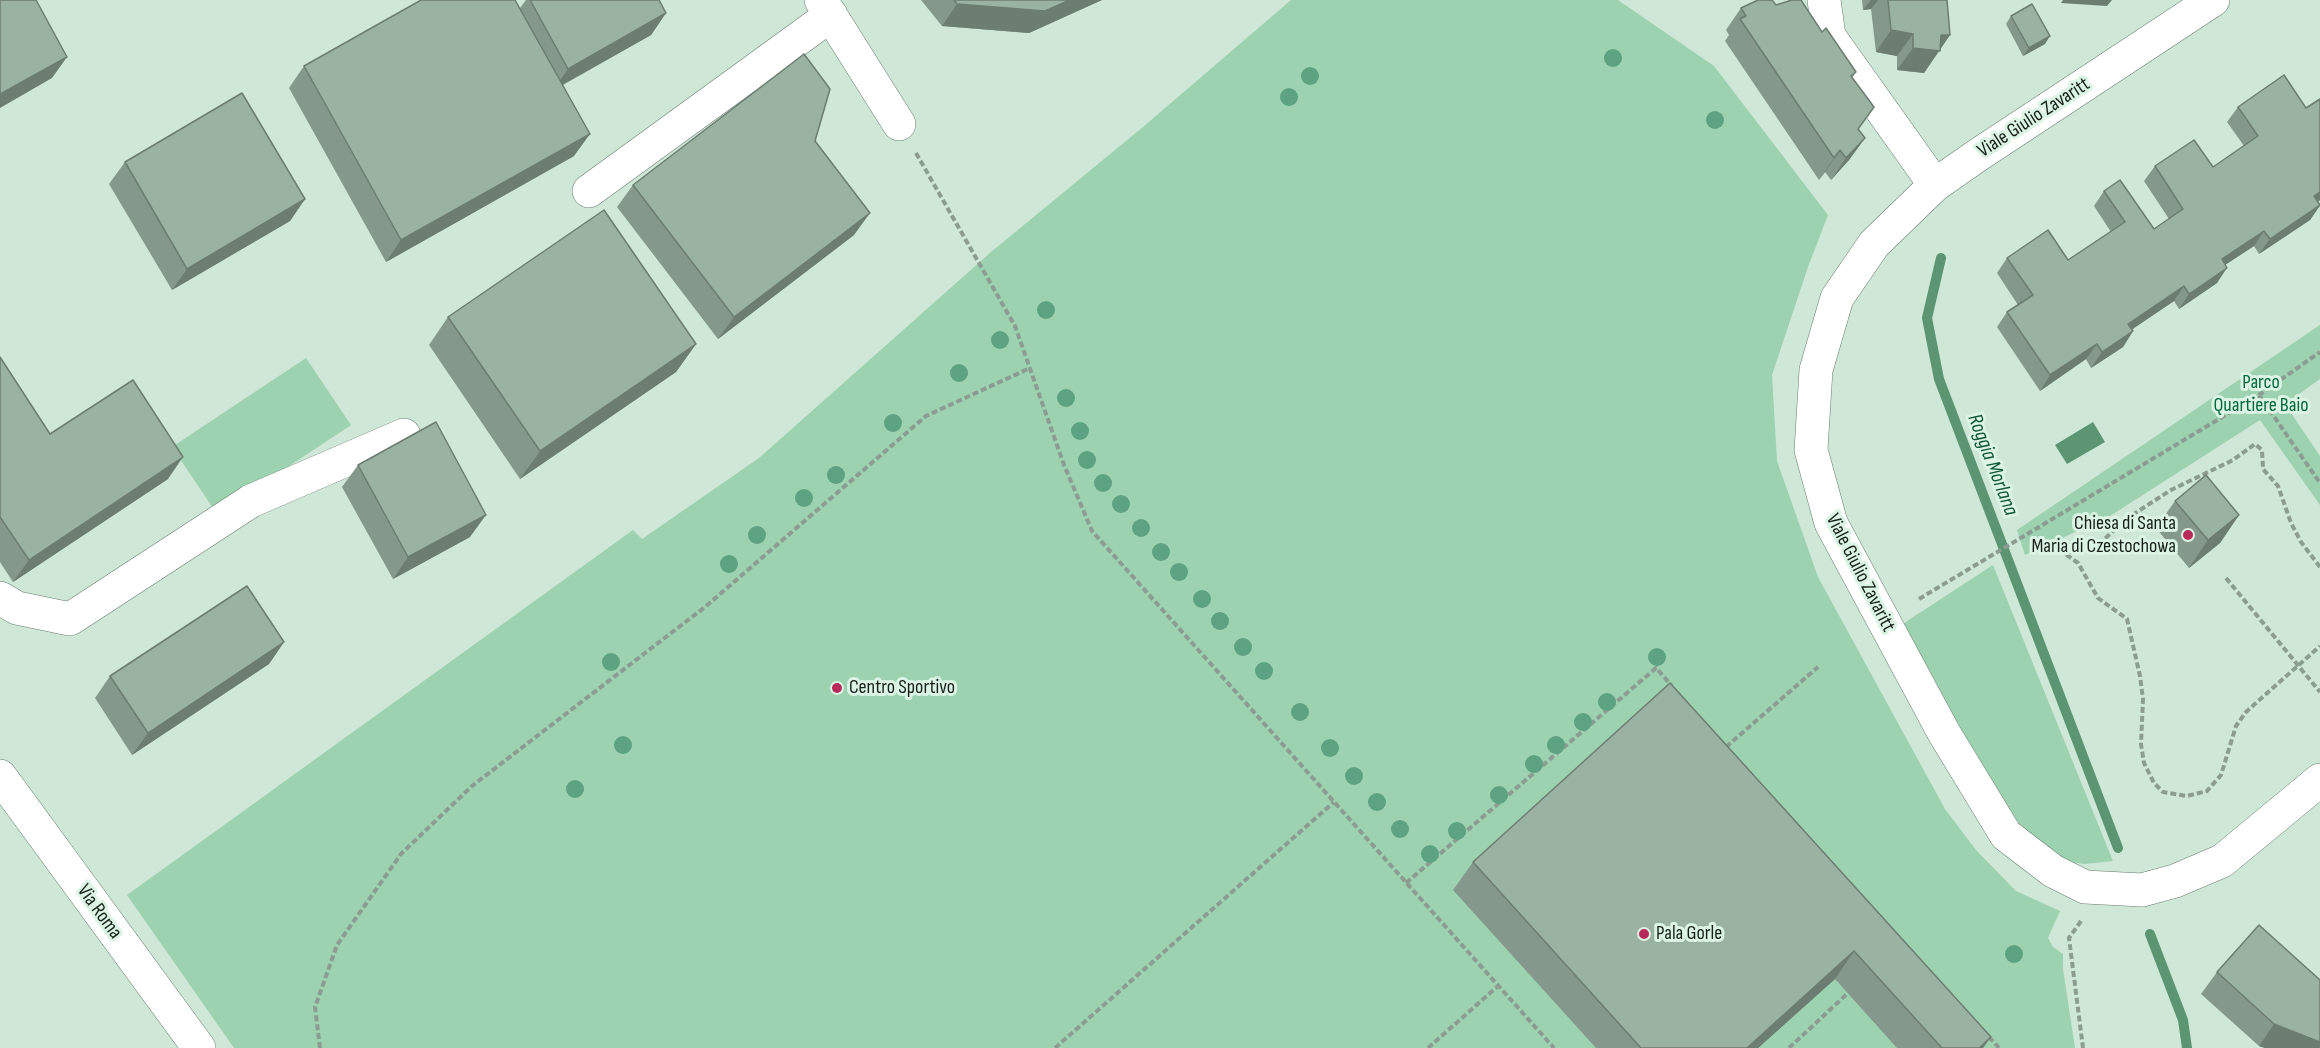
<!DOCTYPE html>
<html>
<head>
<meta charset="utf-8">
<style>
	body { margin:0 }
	canvas { display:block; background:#cee7d6 }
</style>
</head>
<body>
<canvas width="2320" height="1048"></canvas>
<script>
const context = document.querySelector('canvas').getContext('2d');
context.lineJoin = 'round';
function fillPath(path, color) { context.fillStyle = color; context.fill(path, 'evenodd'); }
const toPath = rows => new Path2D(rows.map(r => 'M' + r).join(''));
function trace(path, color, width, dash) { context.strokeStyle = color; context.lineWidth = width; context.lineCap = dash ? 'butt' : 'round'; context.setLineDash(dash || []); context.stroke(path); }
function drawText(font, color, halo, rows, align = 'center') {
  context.font = font + ' "Sofia Sans Condensed",sans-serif'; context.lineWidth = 6; context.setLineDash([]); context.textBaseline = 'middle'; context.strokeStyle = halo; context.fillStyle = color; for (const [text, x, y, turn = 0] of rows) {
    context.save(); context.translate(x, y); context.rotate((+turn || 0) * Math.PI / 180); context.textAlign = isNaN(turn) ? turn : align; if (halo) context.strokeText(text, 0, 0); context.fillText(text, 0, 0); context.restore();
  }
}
fillPath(toPath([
	[1291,0,1618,0,1714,66,1828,215,1808,267,1772,375,1777,461,1818,577,1945,809,1976,850,2016,891,2060,911,2048,938,2053,947,2063,954,2063,969,2075,1048,234,1048,127,895,633,530,642,539,759,458,991,252,1143,127],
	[2320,325,2320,379,2285,404,2320,456,2320,505,2260,420,2110,516,2025,555,2017,530],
	[306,358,351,425,217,514,172,447],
	[1993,565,2113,861,2085,864,2060,861,2015,826,1901,625]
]), '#9dd2b0');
fillPath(toPath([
	[2093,422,2105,442,2067,464,2055,445]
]), '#5b9572');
trace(toPath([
	[1941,258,1927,318,1939,379,2118,848],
	[2150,934,2183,1020,2187,1048]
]), '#5b9572', 10);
const minor = toPath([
	[821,0,899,124],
	[1824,0,1829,36,1935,185],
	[2213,0,1978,155,1935,185,1874,244,1837,298,1816,370,1811,450,1831,523,1944,733,2006,835,2053,871,2085,887,2142,890,2175,881,2222,861,2320,780],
	[589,191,831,15],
	[0,598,17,608,70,619,251,501,404,435],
	[0,776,199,1048]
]);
trace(minor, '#687e6f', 34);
trace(toPath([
	[916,153,1015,326,1064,465,1092,531,1554,1048],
	[2259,395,2320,483],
	[2320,567,2301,542,2291,523,2278,486,2263,469,2262,450,2255,444,2233,460,2171,490,2126,519,2096,547,2064,553,2078,563,2098,598,2127,619,2140,676,2143,699,2141,744,2144,763,2154,783,2163,792,2187,796,2207,791,2221,775,2236,726,2246,712,2320,646],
	[2226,578,2320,692],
	[1919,599,2259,395,2320,352],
	[1726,747,1818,667],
	[1406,883,1656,668,1672,686],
	[2081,921,2069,938,2083,1048],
	[1989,1037,1999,1048],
	[320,1048,315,1007,337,945,401,854,472,786,705,607,926,416,1030,368],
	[1055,1048,1334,802],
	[1428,1048,1498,986],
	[1789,1048,1848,993]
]), '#8a9d90', 4, [6, 3]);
trace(minor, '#fff', 33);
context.fillStyle = '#5da281';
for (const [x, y] of [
	[1613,58],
	[1310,76],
	[1289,97],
	[1715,120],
	[1046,310],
	[1000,340],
	[959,373],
	[1066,398],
	[893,423],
	[1080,431],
	[1087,460],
	[836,475],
	[1103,483],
	[804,498],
	[1121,504],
	[1141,528],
	[757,535],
	[1161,552],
	[729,564],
	[1179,572],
	[1202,599],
	[1220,621],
	[1243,647],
	[1657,657],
	[611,662],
	[1264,671],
	[1607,702],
	[1300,712],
	[1583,722],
	[623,745],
	[1556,745],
	[1330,748],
	[1534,764],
	[1354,776],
	[575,789],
	[1499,795],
	[1377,802],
	[1400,829],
	[1457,831],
	[1430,854],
	[2014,954]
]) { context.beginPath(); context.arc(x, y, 9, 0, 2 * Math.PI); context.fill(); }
fillPath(toPath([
	[526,0,659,0,666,13,651,35,563,85,574,156,386,262,289,88,304,66,520,8],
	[921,0,1102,0,1029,33,942,26],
	[1862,0,1947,0,1950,35,1924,73,1897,70,1897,56,1876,52,1871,9,1863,10],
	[1776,5,1822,32,1856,72,1852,78,1859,130,1865,138,1849,160,1831,180,1825,172,1819,180,1725,41,1729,35,1726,30,1741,8],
	[2011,16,2045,44,2023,56,2006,24],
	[2320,99,2320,200,2318,202,2320,206,2310,220,2259,254,2254,246,2225,265,2217,283,2179,309,2174,301,2132,329,2133,331,2123,347,2091,368,2086,359,2040,391,1997,327,2007,312,2018,305,1997,273,2007,258,2068,260,2111,232,2094,206,2104,191,2154,229,2169,219,2144,181,2155,166,2213,167,2244,146,2227,122,2238,107,2306,108],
	[815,141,854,235,718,339,617,207,633,185],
	[125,162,305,199,290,221,172,290,109,184],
	[448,317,696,344,676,372,520,479,429,345],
	[0,357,50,434,168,479,13,582,0,562],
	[358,465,470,537,393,579,342,487],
	[2175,501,2239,515,2220,543,2189,568,2156,528],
	[284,642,269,664,132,755,95,698,110,676],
	[1670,683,1983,1048,1897,1048,1835,979,1758,1048,1596,1048,1453,890,1473,862],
	[2217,972,2320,1048,2265,1048,2259,1046,2201,994]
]), '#84998b');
fillPath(toPath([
	[1070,0,1102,0,1029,33,942,26,957,4],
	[1871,0,1878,0,1871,9,1863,10],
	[2063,0,2112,0,2107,6,2061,3],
	[666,13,651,35,553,90,568,69],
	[1891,30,1913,34,1897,56,1876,52],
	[1941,35,1950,35,1924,73,1897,70,1913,48],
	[2050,36,2045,44,2023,56,2029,48],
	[67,57,52,78,0,108,0,94],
	[590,134,574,156,386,262,401,240],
	[1865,138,1849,160,1831,180,1846,158],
	[1840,150,1825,172,1819,180,1834,158],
	[2320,192,2320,200,2304,211,2314,196],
	[305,199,290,221,172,290,187,269],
	[2320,205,2310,220,2259,254,2270,239],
	[870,213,854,235,718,339,734,317],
	[2264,231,2254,246,2211,274,2222,259],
	[2227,268,2217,283,2179,309,2189,294],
	[2184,286,2174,301,2118,339,2128,324],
	[2133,331,2123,347,2091,368,2102,352],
	[696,344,676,372,520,479,540,451],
	[2097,344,2086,359,2040,391,2050,375],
	[183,457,168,479,13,582,29,560],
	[486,515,470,537,393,579,408,557],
	[2239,515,2220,543,2189,568,2208,540],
	[284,642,269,664,132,755,148,733],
	[1854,951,1835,979,1758,1048,1747,1048],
	[2274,1024,2320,1042,2320,1048,2265,1048,2259,1046],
	[1991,1037,1983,1048,1979,1048]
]), '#6c7d71');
const building = toPath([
	[0,0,36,0,67,57,0,94,0,0],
	[421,0,515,0,590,134,401,240,304,66,421,0],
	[530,0,659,0,666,13,568,69,530,0],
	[954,0,1070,0,1045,11,957,4,954,0],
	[1758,0,1772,0,1776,5,1792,0,1801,0,1822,32,1826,28,1856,72,1851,76,1874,107,1858,129,1865,138,1846,158,1840,150,1834,158,1740,19,1746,16,1741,8,1758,0],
	[1888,0,1947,0,1950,35,1941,35,1940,51,1913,48,1913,34,1891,30,1888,0],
	[2032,4,2050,36,2029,48,2011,16,2032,4],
	[804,54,830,89,815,141,870,213,734,317,633,185,804,54],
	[2284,75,2306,108,2320,99,2320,192,2314,196,2320,205,2270,239,2264,231,2222,259,2227,268,2189,294,2184,286,2128,324,2133,331,2102,352,2097,344,2050,375,2007,312,2033,295,2007,258,2048,230,2068,260,2125,222,2104,191,2120,180,2154,229,2183,209,2155,166,2194,140,2213,167,2258,136,2238,107,2284,75],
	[242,93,305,199,187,269,125,162,242,93],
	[604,210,696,344,540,451,448,317,604,210],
	[0,357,50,434,133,380,183,457,29,560,0,517,0,357],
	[436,422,486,515,408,557,358,465,436,422],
	[2206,475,2239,515,2208,540,2175,501,2206,475],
	[247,586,284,642,148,733,110,676,247,586],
	[1670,683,1991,1037,1979,1048,1942,1048,1854,951,1747,1048,1641,1048,1473,862,1670,683],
	[2259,925,2320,980,2320,1042,2274,1024,2217,972,2259,925]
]);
fillPath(building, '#9ab2a2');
trace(building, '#6c7d71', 1.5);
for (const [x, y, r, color] of [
	[2188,535,6,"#b82a59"],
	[837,688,6,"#b82a59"],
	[1644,934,6,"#b82a59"]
]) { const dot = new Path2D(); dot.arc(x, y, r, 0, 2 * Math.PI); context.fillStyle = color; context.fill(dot); trace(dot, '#dbf4e4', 2); }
drawText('20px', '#17201a', '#dbf4e4', [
	["Viale Giulio Zavaritt",2034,118,-33],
	["Viale Giulio Zavaritt",1860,573,63],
	["Via Roma",99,912,54]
]);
drawText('20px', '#00693c', '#dbf4e4', [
	["Parco",2261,383],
	["Quartiere Baio",2261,406]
]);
drawText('20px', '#17201a', '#dbf4e4', [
	["Chiesa di Santa",2176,524,"right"],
	["Maria di Czestochowa",2176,547,"right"],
	["Centro Sportivo",849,688],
	["Pala Gorle",1656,934]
], 'left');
drawText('italic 21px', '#135836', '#dbf4e4', [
	["Roggia Morlana",1992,465,69]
]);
</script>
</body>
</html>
